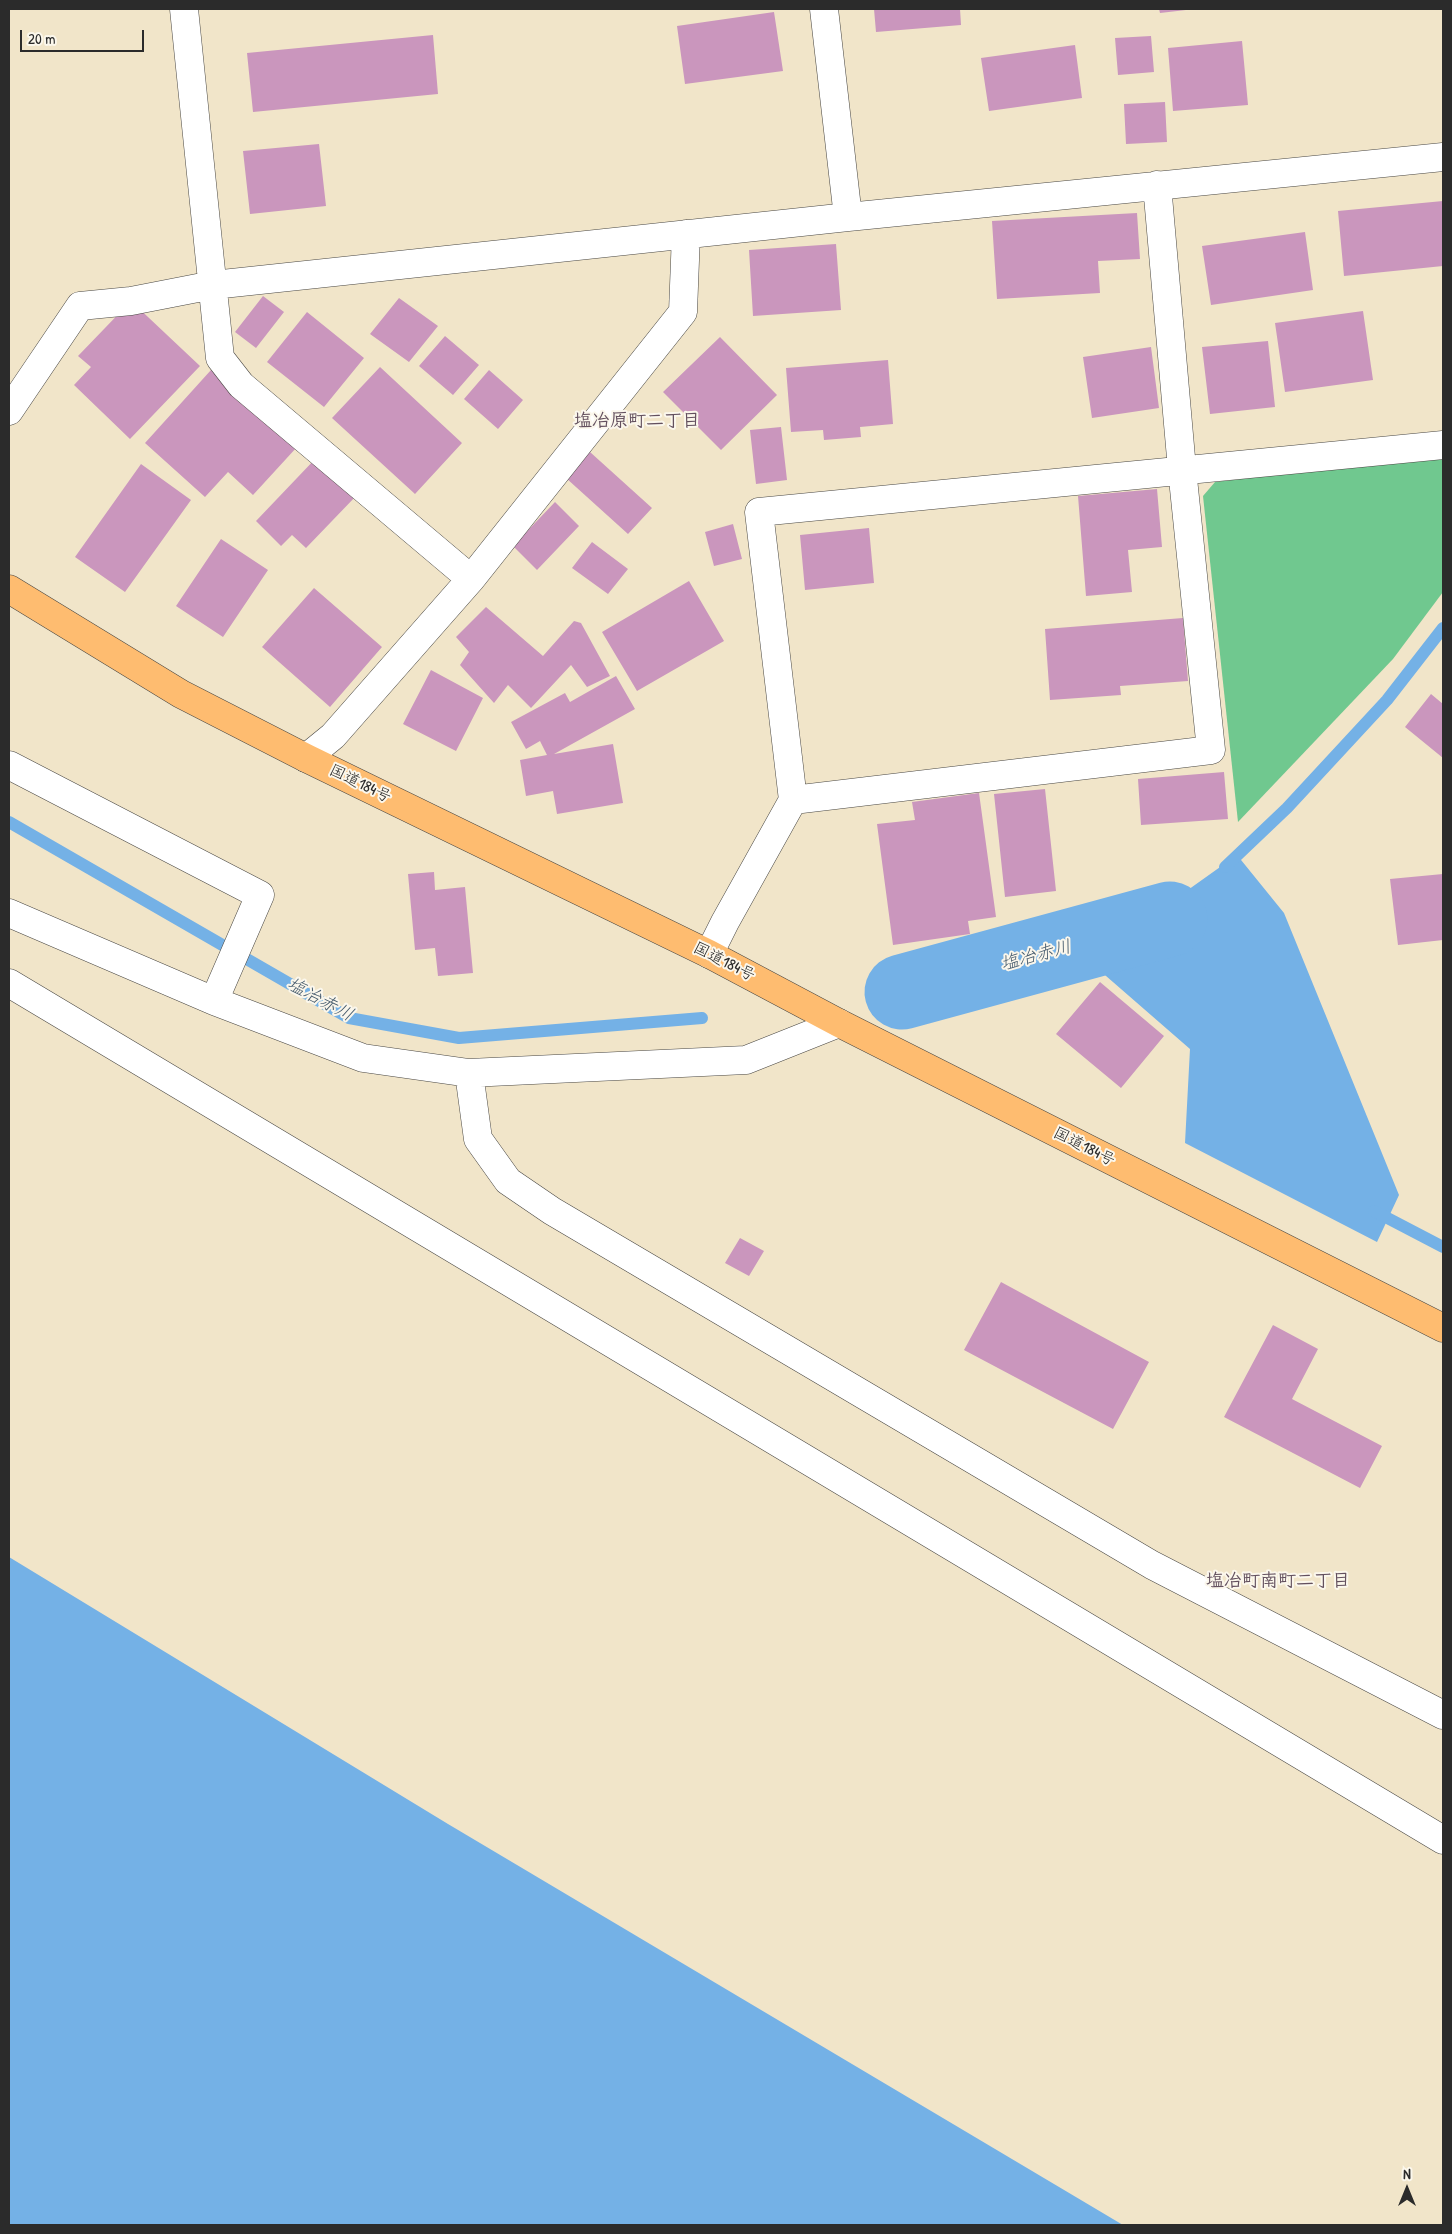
<!DOCTYPE html>
<html>
<head>
<meta charset="utf-8">
<style>
	body { margin:0 }
	#map { position:relative; width:1452px; height:2234px; overflow:hidden; background:#f1e5c9; font-family:"Patrick Hand",sans-serif }
	canvas { display:block }
	.frame { position:absolute; inset:0; border:10px solid #2b2b2b; pointer-events:none }
	.north { position:absolute; left:1382px; top:2164px; width:50px; height:50px; -webkit-text-stroke:4px #fbf7ec; paint-order:stroke; rotate:0deg; font-size:14px; font-weight:700; line-height:20px; text-align:center; color:#2b2b2b }
	.north::after { content:''; display:block; margin:auto; width:18px; height:22px; background:#2b2b2b; clip-path:polygon(50% 0,100% 100%,50% 72%,0 100%) }
	.scale { position:absolute; left:20px; top:30px; width:124px; height:22px; box-sizing:border-box; border:2px solid #2b2b2b; border-top:0; padding-left:6px; font-size:15px; line-height:18px; white-space:nowrap; color:#2b2b2b; -webkit-text-stroke:4px #fbf7ec; paint-order:stroke }
</style>
</head>
<body>
<div id="map">
<canvas width="1452" height="2234"></canvas>
<div class="frame"></div>
<div class="north">N</div>
<div class="scale">20 m</div>
</div>
<script>
const context = document.querySelector('canvas').getContext('2d');
context.lineJoin = 'round';
function fillPath(path, color) { context.fillStyle = color; context.fill(path, 'evenodd'); }
const toPath = rows => new Path2D(rows.map(r => 'M' + r).join(''));
function trace(path, color, width, dash) { context.strokeStyle = color; context.lineWidth = width; context.lineCap = dash ? 'butt' : 'round'; context.setLineDash(dash || []); context.stroke(path); }
function drawText(font, color, halo, rows, align = 'center') {
  context.font = font + ' "Patrick Hand","Klee One",sans-serif'; context.lineWidth = 4; context.setLineDash([]); context.textBaseline = 'middle'; context.strokeStyle = halo; context.fillStyle = color; for (const [text, x, y, turn = 0] of rows) {
    context.save(); context.translate(x, y); context.rotate((+turn || 0) * Math.PI / 180); context.textAlign = isNaN(turn) ? turn : align; if (halo) context.strokeText(text, 0, 0); context.fillText(text, 0, 0); context.restore();
  }
}
fillPath(toPath([
	[1443,455,1443,592,1393,659,1238,822,1203,496,1215,482]
]), '#70c88f');
fillPath(toPath([
	[1237,855,1284,913,1399,1195,1377,1242,1185,1143,1190,1049,1098,969,1077,928,1178,897],
	[9,1557,448,1824,1123,2225,9,2225]
]), '#74b1e6');
trace(toPath([
	[9,822,349,1018,459,1038,702,1018],
	[1225,867,1287,808,1387,700,1443,628],
	[1374,1211,1443,1247]
]), '#74b1e6', 12);
trace(toPath([
	[902,992,1170,919]
]), '#74b1e6', 75);
fillPath(toPath([
	[874,9,960,9,961,25,876,32],
	[1159,9,1186,9,1186,10,1160,13],
	[774,12,783,71,685,84,677,26],
	[433,35,438,94,253,112,247,53],
	[1151,36,1154,72,1118,75,1115,38],
	[1242,41,1248,105,1173,111,1168,48],
	[1075,45,1082,98,989,111,981,58],
	[1165,102,1167,142,1126,144,1124,104],
	[319,144,326,206,250,214,243,151],
	[1443,201,1443,266,1344,276,1338,211],
	[1137,213,1140,259,1098,261,1100,293,997,299,992,221],
	[1305,232,1313,290,1211,305,1202,246],
	[836,244,841,310,753,316,749,250],
	[263,296,284,312,256,348,235,332],
	[399,298,438,326,409,362,370,334],
	[131,301,200,366,130,439,74,385,91,367,78,356],
	[1363,311,1373,380,1285,392,1275,323],
	[307,312,364,358,324,407,267,362],
	[445,336,479,365,453,395,419,366],
	[720,337,777,395,721,450,663,392],
	[1268,341,1275,407,1210,414,1202,347],
	[1151,347,1159,408,1092,418,1083,357],
	[888,360,893,424,860,427,861,437,824,440,823,430,791,432,786,368],
	[380,367,462,443,415,494,332,418],
	[211,370,297,447,253,495,228,472,205,497,145,443],
	[489,370,523,400,498,429,464,399],
	[781,427,787,480,756,484,750,430],
	[590,452,652,508,628,534,566,478],
	[317,457,357,495,306,548,292,535,281,546,256,521],
	[141,464,191,500,125,592,75,557],
	[1157,489,1162,547,1128,550,1132,592,1086,596,1078,496],
	[555,502,579,526,537,570,513,546],
	[733,524,742,559,714,566,705,532],
	[869,528,874,583,805,590,800,535],
	[221,539,268,570,223,637,176,606],
	[592,542,628,569,608,594,572,568],
	[689,581,724,641,637,691,602,632],
	[314,588,382,647,330,707,262,647],
	[486,607,543,656,574,621,581,623,610,676,587,687,571,665,531,708,508,685,494,703,460,665,469,652,456,637],
	[1183,618,1188,681,1120,686,1121,695,1050,700,1045,629],
	[431,670,483,698,456,751,403,724],
	[616,676,635,709,554,754,613,744,623,803,557,814,553,791,526,796,520,760,547,755,540,741,526,749,511,722,565,693,570,702],
	[1431,694,1443,704,1443,758,1405,727],
	[1224,772,1228,819,1141,825,1138,779],
	[1045,789,1056,891,1005,897,994,794],
	[979,793,996,917,968,921,970,934,893,945,877,824,915,820,912,802],
	[434,872,435,890,465,887,473,973,438,976,435,948,415,950,408,874],
	[1443,874,1443,940,1398,945,1390,879],
	[1100,982,1164,1036,1121,1088,1056,1034],
	[740,1238,764,1251,749,1276,725,1263],
	[1001,1282,1149,1362,1113,1429,964,1350],
	[1273,1325,1318,1349,1292,1399,1382,1446,1360,1488,1224,1417]
]), '#ca96bd');
const street = toPath([
	[184,9,220,358,241,385,471,579],
	[824,9,848,217],
	[9,411,80,306,131,301,213,285,848,217,1443,157],
	[306,758,333,736,471,579,683,312,686,234],
	[9,765,260,895,214,1001],
	[793,800,1211,750,1182,469,1157,185],
	[9,913,214,1001,363,1058,469,1073,746,1060,839,1023],
	[709,954,725,922,793,800,759,512,1443,445],
	[9,983,1443,1840],
	[469,1073,478,1139,508,1181,552,1211,1152,1565,1443,1715]
]);
const highway = toPath([
	[9,589,181,694,306,758,709,954,839,1023,1443,1328]
]);
trace(street, '#494743', 29);
trace(highway, '#494743', 29);
trace(street, '#fff', 28);
trace(highway, '#febc70', 28);
drawText('16px', '#2b2b2b', '#fbf7ec', [
	["国道184号",360,784,26],
	["国道184号",724,962,27],
	["国道184号",1084,1147,27]
]);
drawText('bold 18px', '#63505e', '#fbf7ec', [
	["塩冶原町二丁目",637,421],
	["塩冶町南町二丁目",1278,1581]
]);
drawText('italic 18px', '#455a6c', '#fbf7ec', [
	["塩冶赤川",1036,956,-15],
	["塩冶赤川",320,1000,28]
]);
</script>
</body>
</html>
